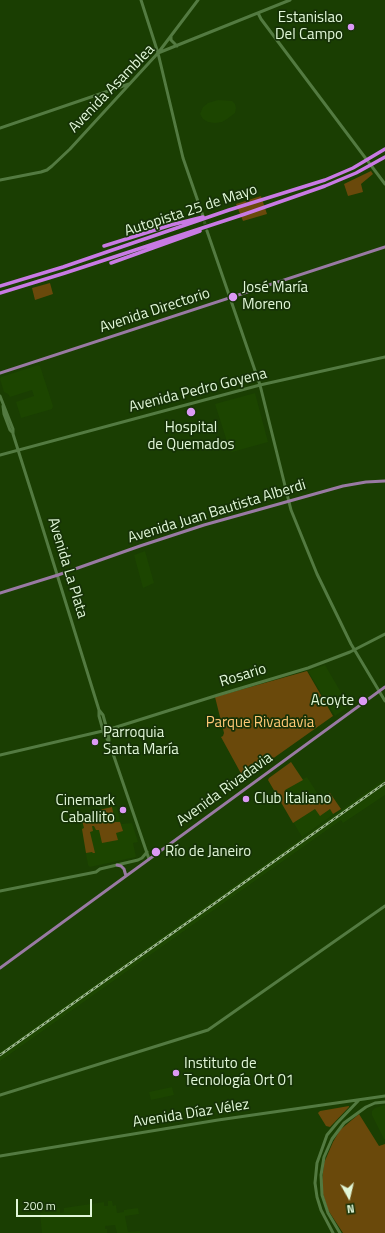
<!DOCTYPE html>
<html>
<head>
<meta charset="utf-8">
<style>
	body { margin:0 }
	#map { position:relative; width:385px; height:1233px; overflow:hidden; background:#1a3e02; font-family:"Titillium Web",sans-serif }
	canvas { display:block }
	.north { position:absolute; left:329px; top:1177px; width:40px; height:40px; -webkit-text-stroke:3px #163207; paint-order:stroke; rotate:172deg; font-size:11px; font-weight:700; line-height:16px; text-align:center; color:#e1f7d8 }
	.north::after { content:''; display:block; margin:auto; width:14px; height:18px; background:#e1f7d8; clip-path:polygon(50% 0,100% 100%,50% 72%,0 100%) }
	.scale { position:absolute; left:16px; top:1199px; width:76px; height:18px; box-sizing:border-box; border:2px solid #e1f7d8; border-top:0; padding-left:5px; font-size:12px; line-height:14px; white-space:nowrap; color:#e1f7d8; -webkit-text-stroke:3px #163207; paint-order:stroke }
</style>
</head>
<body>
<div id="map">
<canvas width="385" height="1233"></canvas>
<div class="north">N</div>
<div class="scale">200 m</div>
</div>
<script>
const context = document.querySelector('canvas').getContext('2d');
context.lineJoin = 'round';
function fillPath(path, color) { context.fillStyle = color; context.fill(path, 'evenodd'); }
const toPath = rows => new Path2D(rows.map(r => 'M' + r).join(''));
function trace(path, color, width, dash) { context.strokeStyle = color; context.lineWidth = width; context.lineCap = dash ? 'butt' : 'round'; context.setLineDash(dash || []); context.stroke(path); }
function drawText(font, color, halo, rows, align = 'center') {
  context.font = font + ' "Titillium Web",sans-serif'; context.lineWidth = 3.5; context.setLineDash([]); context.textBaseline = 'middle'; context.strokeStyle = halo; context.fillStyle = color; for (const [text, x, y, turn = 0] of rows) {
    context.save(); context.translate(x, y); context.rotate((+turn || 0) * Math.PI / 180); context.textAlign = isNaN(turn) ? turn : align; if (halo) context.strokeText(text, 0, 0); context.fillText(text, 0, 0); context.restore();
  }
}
fillPath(toPath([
	[218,100,232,101,235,104,236,108,235,113,227,119,222,122,215,123,208,122,203,119,200,114,203,107,208,103],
	[38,365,40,366,53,406,52,409,21,418,16,402,34,396,32,390,10,397,8,394,4,392,0,379,1,377],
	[255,393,268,442,232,452,230,451,215,404],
	[145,551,154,583,143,588,134,555],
	[325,665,349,706,335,716,308,671],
	[291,762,303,779,307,777,321,799,330,793,341,809,302,837,268,780,269,778],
	[385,779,385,795,343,823,341,820,0,1061,0,1052],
	[116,805,121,824,132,823,138,842,133,843,136,857,90,867,88,865,79,814],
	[172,1087,174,1095,151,1100,149,1092],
	[385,1105,385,1139,384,1139,372,1115,372,1111,375,1108],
	[108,1201,112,1201,113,1206,116,1205,117,1213,124,1212,124,1210,138,1208,139,1214,125,1216,128,1232,140,1231,140,1233,117,1233,115,1225,105,1226,105,1229,107,1229,107,1233,42,1233,40,1213,48,1211,48,1210,60,1208,60,1213,64,1212,64,1208,104,1202,104,1206,108,1206]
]), '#1c4500');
fillPath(toPath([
	[371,171,373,174,361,184,363,192,348,196,344,184],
	[261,196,267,214,243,221,236,204],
	[50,283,53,294,35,300,32,288],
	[307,671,333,716,244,779,221,737,223,736,224,733,215,697],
	[291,762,303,780,285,790,292,800,300,801,302,805,319,795,322,799,330,793,341,809,333,814,330,809,320,816,315,809,293,823,268,780,269,778],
	[112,807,115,822,120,822,123,831,116,833,118,840,102,843,99,830,96,830,94,826,92,826,93,831,90,832,95,853,93,853,92,852,86,853,82,829,84,828,81,817,100,813,99,810],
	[349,1106,349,1107,330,1127,326,1126,318,1113,320,1111],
	[359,1114,379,1146,385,1144,385,1233,343,1233,328,1210,323,1194,322,1181,324,1163,333,1142,340,1130]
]), '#6a490b');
trace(toPath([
	[203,217,207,231]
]), '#385a22', 3, [3, 1.5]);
trace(toPath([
	[141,0,158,53,183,158,203,216],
	[258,13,261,19,385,184],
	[171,36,171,40,177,46],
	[158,53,290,0],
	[0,128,129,84],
	[0,180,41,172,47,170,52,166,70,149,158,53,198,0],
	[207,231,260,385,291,510,317,574,351,644,385,701],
	[0,396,13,429,13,434,38,513,99,710,99,716,104,734,109,742,149,859],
	[3,406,4,414,10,430,12,432],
	[0,455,260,385,385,357],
	[99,710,103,715,108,733,109,740],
	[0,755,107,730,218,695,308,668,350,652,385,634],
	[0,891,96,872,100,869,138,860,142,858,147,852],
	[0,1095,208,1030,385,906],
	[0,1156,218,1120,385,1096],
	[333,1233,321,1210,317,1197,315,1183,317,1163,327,1135,337,1123,359,1100],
	[340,1233,328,1213,322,1195,321,1175,324,1157,332,1139,344,1123,366,1107,375,1103,385,1102]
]), '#537a41', 3);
trace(toPath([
	[0,373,385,247],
	[0,593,58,575,140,546,204,525,343,486,366,482,385,481],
	[117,865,121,866,124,869,126,876],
	[0,968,385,687]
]), '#997aa3', 3);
trace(toPath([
	[104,246,171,225,203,217],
	[111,263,200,231],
	[0,286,63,267,229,210,325,180,353,168,385,149],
	[0,293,65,273,245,214,325,186,356,173,385,157]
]), '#c87ae4', 3.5);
const rail = toPath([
	[0,1055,385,783]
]);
trace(rail, '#9fba91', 2.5);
trace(rail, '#163207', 1, [3]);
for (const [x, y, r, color] of [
	[351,27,4,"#dc99f5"],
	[233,297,5,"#dc99f5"],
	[191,412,5,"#dc99f5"],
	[363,701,5,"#dc99f5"],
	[95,742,4,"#dc99f5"],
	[246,799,4,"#dc99f5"],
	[123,810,4,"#dc99f5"],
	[156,852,5,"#dc99f5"],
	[176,1073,4,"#dc99f5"]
]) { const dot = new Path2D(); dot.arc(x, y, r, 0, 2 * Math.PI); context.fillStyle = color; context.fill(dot); trace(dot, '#163207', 1.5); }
drawText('15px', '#e1f7d8', '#163207', [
	["Estanislao",343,18,"right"],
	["Del Campo",343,35,"right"],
	["José María",242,288],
	["Moreno",242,305],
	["Hospital",191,428,"center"],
	["de Quemados",191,445,"center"],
	["Acoyte",354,701,"right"],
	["Parroquia",103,733],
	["Santa María",103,750],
	["Club Italiano",254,799],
	["Cinemark",115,801,"right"],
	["Caballito",115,818,"right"],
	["Río de Janeiro",165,852],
	["Instituto de",184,1064],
	["Tecnología Ort 01",184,1081]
], 'left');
drawText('15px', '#e1f7d8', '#163207', [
	["Avenida Asamblea",112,89,-46],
	["Autopista 25 de Mayo",191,211,-18],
	["Avenida Directorio",155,311,-18],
	["Avenida Pedro Goyena",198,391,-14],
	["Avenida Juan Bautista Alberdi",217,512,-17],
	["Avenida La Plata",67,568,73],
	["Rosario",243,676,-17],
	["Avenida Rivadavia",225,790,-36],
	["Avenida Díaz Vélez",191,1114,-9]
]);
drawText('15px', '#ffc876', '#163207', [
	["Parque Rivadavia",260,723]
]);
</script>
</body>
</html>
